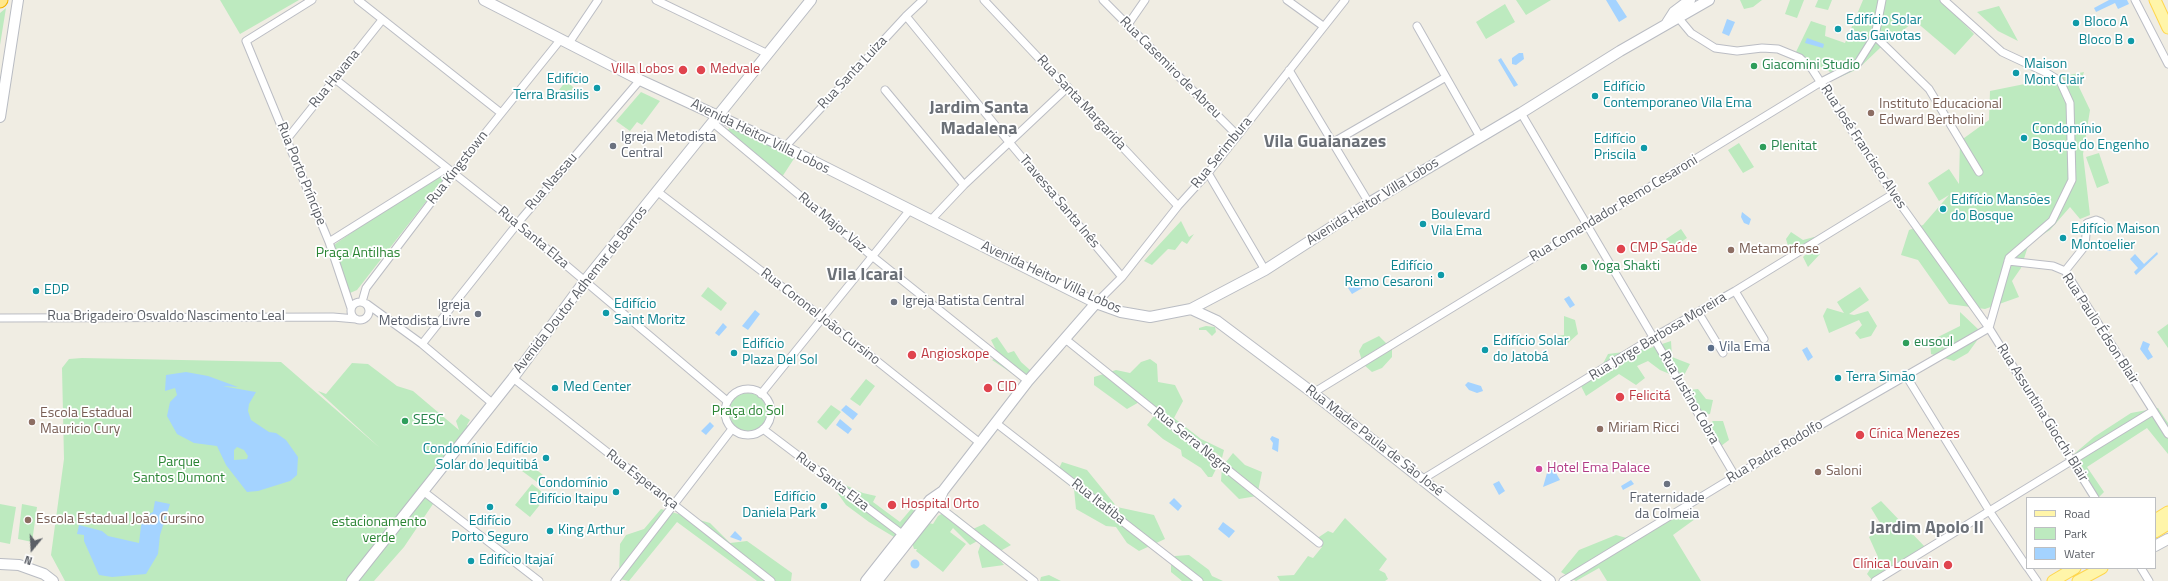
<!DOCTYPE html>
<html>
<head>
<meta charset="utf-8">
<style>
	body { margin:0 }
	#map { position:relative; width:2168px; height:581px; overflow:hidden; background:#f0ede3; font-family:"Titillium Web",sans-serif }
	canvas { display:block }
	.legend { position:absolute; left:2026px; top:497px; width:130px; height:72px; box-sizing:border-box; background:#fff; border:1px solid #bdbfc2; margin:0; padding:5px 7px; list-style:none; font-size:12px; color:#5b5f66 }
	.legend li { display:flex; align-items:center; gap:8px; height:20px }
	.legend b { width:20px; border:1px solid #bdbfc2 }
	.north { position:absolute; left:12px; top:529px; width:40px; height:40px; -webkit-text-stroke:3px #fff; paint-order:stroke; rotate:198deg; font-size:11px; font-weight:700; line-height:16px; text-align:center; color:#5b5f66 }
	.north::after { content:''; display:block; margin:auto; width:14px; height:18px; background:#5b5f66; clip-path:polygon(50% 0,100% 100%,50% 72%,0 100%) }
</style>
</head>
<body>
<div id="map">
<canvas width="2168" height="581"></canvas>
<ul class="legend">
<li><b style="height:5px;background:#fff5a9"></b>Road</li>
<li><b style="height:11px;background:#bdeabf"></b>Park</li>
<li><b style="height:11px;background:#a4d3ff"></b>Water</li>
</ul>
<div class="north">N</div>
</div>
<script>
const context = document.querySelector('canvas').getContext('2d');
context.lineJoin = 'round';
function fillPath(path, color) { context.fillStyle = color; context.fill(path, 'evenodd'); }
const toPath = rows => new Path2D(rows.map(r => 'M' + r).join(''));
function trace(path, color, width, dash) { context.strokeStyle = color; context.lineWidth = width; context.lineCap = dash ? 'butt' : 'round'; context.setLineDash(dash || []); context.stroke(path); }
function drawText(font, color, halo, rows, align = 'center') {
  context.font = font + ' "Titillium Web",sans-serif'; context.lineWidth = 3.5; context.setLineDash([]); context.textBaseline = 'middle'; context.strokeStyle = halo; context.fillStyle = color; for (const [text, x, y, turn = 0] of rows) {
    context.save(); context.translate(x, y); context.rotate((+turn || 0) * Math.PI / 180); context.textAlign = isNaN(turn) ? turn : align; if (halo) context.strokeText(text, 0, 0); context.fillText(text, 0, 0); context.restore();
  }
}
fillPath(toPath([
	[220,0,299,0,240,34],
	[1516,0,1551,0,1526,15],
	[1740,0,1762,0,1753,7,1744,9],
	[1790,0,1804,0,1797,18,1785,14],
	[1818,0,1832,0,1828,10,1815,7],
	[1863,0,1941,0,1974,34,1955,55,1915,21,1880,48,1858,69,1840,77,1795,54,1811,21,1826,26,1825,36,1845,43],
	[1505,4,1515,22,1486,39,1476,22],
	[1999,6,2018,41,1998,31,1977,12],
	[6,8,0,45,0,13],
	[2084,72,2079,87,2090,110,2083,154,2090,215,2080,219,2070,207,2050,230,2029,243,2021,268,2012,281,2019,297,1985,309,1949,304,1918,260,1901,255,1909,230,1923,225,1949,195,1939,201,1928,183,1949,169,1959,184,1960,141,1989,120,1990,91],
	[566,81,579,92,572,100,559,90],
	[641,92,660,101,642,125,637,122,630,131,616,121],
	[733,124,797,154,782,177,727,131],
	[1739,143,1754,167,1743,173,1728,150],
	[2099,153,2109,183,2097,188,2086,157],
	[439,171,446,176,357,290,350,293,331,247],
	[1181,221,1189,237,1194,234,1187,244,1182,241,1175,250,1168,249,1152,265,1144,261],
	[1681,229,1687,238,1672,248,1666,239],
	[1791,232,1803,240,1814,237,1820,254,1808,267,1803,257,1808,252,1803,248,1790,253,1786,239],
	[708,287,727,303,721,311,701,296],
	[1860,287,1869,300,1849,314,1854,315,1868,311,1877,326,1871,336,1860,339,1855,333,1862,325,1859,320,1829,333,1823,316,1827,308,1844,313,1837,302],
	[1960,312,1979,330,1981,335,1968,353,1954,361,1931,354,1930,341,1960,326],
	[1564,316,1575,320,1578,334,1568,343,1559,344,1556,336,1564,335],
	[2168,324,2168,348,2157,332],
	[1206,326,1215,327,1216,332,1212,336,1206,330,1199,330,1199,328],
	[1379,336,1392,349,1392,357,1382,368,1372,372,1363,364,1359,351,1363,344],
	[997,337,1008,353,1014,351,1021,362,1030,370,1030,375,1016,376,992,360,999,356,991,340],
	[1671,341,1672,357,1690,364,1682,379,1660,370,1648,361,1637,366,1645,378,1636,385,1619,374,1586,396,1580,384,1598,373,1608,354,1647,349],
	[82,358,281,362,380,448,318,391,326,394,352,363,368,364,397,386,413,391,459,430,456,421,461,414,470,420,467,425,472,428,425,489,421,486,435,501,404,547,374,581,65,581,51,555,64,459,62,368,69,359],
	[1150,359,1157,364,1158,382,1175,385,1183,401,1174,418,1201,439,1224,450,1222,458,1215,452,1212,456,1217,467,1212,477,1208,477,1201,468,1182,456,1181,450,1163,439,1147,425,1157,412,1141,401,1127,409,1094,385,1094,377,1116,370,1130,373,1141,362],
	[866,379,875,386,860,406,850,399],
	[1698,389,1706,399,1713,400,1710,414,1701,415,1686,398,1690,390],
	'729 412a19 19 0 1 1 38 0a19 19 0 1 1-38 0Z',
	[831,405,841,412,826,430,817,422],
	[2158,408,2168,423,2168,454,2147,428,2087,467,2104,492,2098,498,2084,477,2074,454,2094,437,2131,413],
	[1713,421,1723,421,1729,440,1721,446,1708,440,1704,428],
	[1233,453,1245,465,1262,472,1257,496,1239,499,1221,481,1222,467],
	[1062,462,1087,470,1117,507,1154,515,1165,539,1139,551,1127,543,1116,527,1106,526,1076,509,1074,489,1056,475],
	[528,463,543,475,537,482,522,471],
	[532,484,547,496,530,517,515,505],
	[845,485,863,493,876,496,873,502,900,522,912,508,921,521,933,524,938,516,948,510,957,515,973,529,984,524,1011,545,995,554,1004,565,982,568,978,552,983,538,970,545,953,528,950,532,966,544,943,572,916,551,917,549,914,549,909,533,894,537,869,522,846,505,836,491],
	[1881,501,1926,548,1872,580,1867,574,1878,557,1869,537,1882,526,1871,508],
	[0,504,16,507,10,544,0,542],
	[22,504,37,507,32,542,18,539],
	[661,509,710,523,730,543,747,541,792,573,791,581,757,581,677,522,629,581,619,579,620,544,626,535,644,529],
	[1690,510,1695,519,1673,535,1701,581,1607,581,1599,568,1576,581,1561,572,1579,550,1616,535,1630,539],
	[1345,518,1387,559,1379,570,1385,573,1388,579,1385,581,1280,581,1277,576,1294,575,1308,556,1313,558,1322,547,1316,539,1328,531,1333,533],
	[1189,555,1209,570,1212,576,1223,581,1182,581,1171,572,1171,563,1175,556],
	[1049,575,1061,581,1040,581,1041,577]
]), '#bdeabf');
fillPath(toPath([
	[1606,0,1616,0,1627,17,1619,22],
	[2109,0,2127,0,2129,4,2118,9,2115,3,2096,12,2094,8],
	[1727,19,1735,22,1729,36,1722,33],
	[1807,38,1824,44,1823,48,1805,43],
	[1519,53,1523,53,1524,59,1516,65,1512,64,1512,58],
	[1501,58,1518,85,1514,87,1498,60],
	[1742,212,1751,219,1749,225,1744,223,1741,217],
	[2120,240,2121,249,2107,251,2106,241],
	[2157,252,2158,254,2136,275,2134,272,2138,268,2130,259,2135,254,2144,264],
	[1361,281,1364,287,1352,294,1348,288],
	[1569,296,1575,305,1570,308,1564,299],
	[755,310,760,314,748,330,742,326],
	[723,323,727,327,719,336,715,333],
	[2143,341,2150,344,2148,349,2153,357,2148,360,2140,349],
	[1807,347,1813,357,1808,361,1802,350],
	[186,372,208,376,238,387,223,386,227,387,256,392,249,404,248,411,251,420,269,432,276,433,286,440,298,457,297,475,290,481,258,491,247,492,226,465,217,446,194,443,177,434,167,416,170,402,177,395,175,388,165,391,166,375],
	[237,447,244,450,248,456,247,459,234,460,234,450],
	[1468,382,1481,386,1483,391,1477,393,1469,390,1465,385],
	[846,405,858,414,853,420,841,410],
	[840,419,852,429,848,434,836,425],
	[710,422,714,426,706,435,701,431],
	[1272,436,1279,439,1278,452,1272,449,1273,443,1270,439],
	[1549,466,1552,466,1560,480,1543,487],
	[1631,480,1634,484,1623,490,1621,486],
	[1499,481,1505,491,1499,495,1493,484],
	[1174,498,1182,506,1178,511,1169,503],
	[155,501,170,504,160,535,158,554,146,574,112,577,99,575,84,541,84,535,77,534,79,525,102,531,108,536,139,543,141,526,144,517,153,512],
	[1223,522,1235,531,1229,538,1218,529],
	[735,531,742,538,741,541,730,537],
	'910.5 564a4.5 4.5 0 1 1 9 0a4.5 4.5 0 1 1-9 0Z'
]), '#a4d3ff');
const street = toPath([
	[312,0,246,41,329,242,351,308],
	[358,0,501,113],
	[656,0,768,54],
	[984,0,1178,206],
	[1103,0,1237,135],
	[1287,0,1323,26],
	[1944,0,2002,52,2047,73,2060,81,2070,103,2072,180,2052,221,2009,258,1989,328],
	[2135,0,2168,64],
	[1676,15,1691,33,1715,48,1737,51,1762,48,1778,49,1800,58,1812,69,1893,194,1989,328,2095,498],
	[906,16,1009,142,1122,277],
	[1127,26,1145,0],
	[1417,26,1480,137],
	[1875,36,1929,89,1979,172],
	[569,43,598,0],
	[1289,70,1369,203],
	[335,79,509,217,727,401],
	[885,90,964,185],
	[1521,113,1735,476],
	[712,122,872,256,1028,381],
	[287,139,382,20],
	[1332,143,1446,77],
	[785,147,906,16,923,0],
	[1208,173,1265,270],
	[658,192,823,318,980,443],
	[930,221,964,185,1068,87],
	[329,242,447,168],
	[2008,261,2053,266,2065,271,2168,434],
	[2065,271,2085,246,2087,223,2096,220,2101,222],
	[1735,291,1764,339],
	'351 311a9 9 0 1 1 18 0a9 9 0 1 1-18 0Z',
	[362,302,366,288,458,167,561,39],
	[1096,303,1122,277,1178,206,1208,173,1345,0],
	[367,304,422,344,492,403],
	[1698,312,1723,353],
	[0,318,333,317,356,319],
	[1064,340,1069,342,1319,543],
	[422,344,522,218,640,80],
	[1905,374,1990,512,2027,567],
	[513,378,771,581],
	'725 412a23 23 0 1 1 46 0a23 23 0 1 1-46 0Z',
	[1313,393,1821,82,1858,63,1875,36,1882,0],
	[761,394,909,211],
	[996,423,1199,581],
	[763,429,902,534],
	[1423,479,1654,337,1735,291,1893,194],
	[423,491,539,581],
	[933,502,1034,581],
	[2028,568,2037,581],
	[2141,568,2149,581],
	[615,581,732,429],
	[1563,581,1798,438,1989,328],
	[1875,581,2153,411]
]);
const secondary = toPath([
	[484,0,640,80,785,147,1096,303,1121,312,1150,317,1191,309,1265,270,1369,203,1521,113,1620,51,1709,0],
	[1667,23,1674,12,1690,0],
	[0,117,18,0],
	[1191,309,1217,321,1313,393,1550,581],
	[2155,546,2168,539],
	[0,564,19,565,44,574,53,581],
	[352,581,513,378,584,282,811,0],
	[866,581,930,500,943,491,1028,381,1096,303],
	[877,581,937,505,943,491]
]);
const primary = toPath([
	[2155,0,2168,28],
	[2155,520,2168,512],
	[2155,532,2168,524],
	[2053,581,2075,568],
	[2078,581,2102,568]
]);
const highway = toPath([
	[0,1,1,0]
]);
trace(street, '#bbbdc4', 9);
trace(secondary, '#b9bcc3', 12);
trace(primary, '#ffd64d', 13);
trace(highway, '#f3b200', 15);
trace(street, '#fff', 7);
trace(secondary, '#fff', 10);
trace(primary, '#fff5a9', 11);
trace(highway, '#ffe78b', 13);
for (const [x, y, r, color] of [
	[2076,23,4,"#0f9aa8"],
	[1838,29,4,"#0f9aa8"],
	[2131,41,4,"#0f9aa8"],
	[1754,66,4,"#2e9e5b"],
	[683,70,5,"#e0444e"],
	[701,70,5,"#e0444e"],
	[2016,73,4,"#0f9aa8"],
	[597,88,4,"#0f9aa8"],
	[1595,96,4,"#0f9aa8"],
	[1871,113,4,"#8d6e63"],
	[2024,138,4,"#0f9aa8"],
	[613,146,4,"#6b7280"],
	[1763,147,4,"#2e9e5b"],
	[1644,148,4,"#0f9aa8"],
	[1943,209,4,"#0f9aa8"],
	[1423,224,4,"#0f9aa8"],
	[2063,238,4,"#0f9aa8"],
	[1621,249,5,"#e0444e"],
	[1731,250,4,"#8d6e63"],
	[1584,267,4,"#2e9e5b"],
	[1441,275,4,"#0f9aa8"],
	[36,291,4,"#0f9aa8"],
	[894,302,4,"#6b7280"],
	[606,313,4,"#0f9aa8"],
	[478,314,4,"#6b7280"],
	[1906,343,4,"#2e9e5b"],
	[1711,348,4,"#5c6f8a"],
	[1485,350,4,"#0f9aa8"],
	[734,353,4,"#0f9aa8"],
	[912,355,5,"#e0444e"],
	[1838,378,4,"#0f9aa8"],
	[555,388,4,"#0f9aa8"],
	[988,388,5,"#e0444e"],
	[1620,397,5,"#e0444e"],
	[405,421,4,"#2e9e5b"],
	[32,422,4,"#8d6e63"],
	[1600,429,4,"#8d6e63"],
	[1860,435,5,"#e0444e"],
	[546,458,4,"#0f9aa8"],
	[1539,469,4,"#d1479c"],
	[1818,472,4,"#8d6e63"],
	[1667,484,4,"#6b7280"],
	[616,492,4,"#0f9aa8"],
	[892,505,5,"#e0444e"],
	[824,506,4,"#0f9aa8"],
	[490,507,4,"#0f9aa8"],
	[28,520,4,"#8d6e63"],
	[550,531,4,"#0f9aa8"],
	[471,561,4,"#0f9aa8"],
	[1948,565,5,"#e0444e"]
]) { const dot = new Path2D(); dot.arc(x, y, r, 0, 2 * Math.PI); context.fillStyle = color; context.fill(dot); trace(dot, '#fff', 1.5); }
drawText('14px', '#0d838f', '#fff', [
	["Edifício Solar",1846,21],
	["das Gaivotas",1846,37],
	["Bloco A",2084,23],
	["Bloco B",2123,41,"right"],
	["Maison",2024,65],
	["Mont Clair",2024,81],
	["Edifício",589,80,"right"],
	["Terra Brasilis",589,96,"right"],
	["Edifício",1603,88],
	["Contemporaneo Vila Ema",1603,104],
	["Condomínio",2032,130],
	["Bosque do Engenho",2032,146],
	["Edifício",1636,140,"right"],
	["Priscila",1636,156,"right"],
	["Edifício Mansões",1951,201],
	["do Bosque",1951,217],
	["Boulevard",1431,216],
	["Vila Ema",1431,232],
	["Edifício Maison",2071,230],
	["Montoelier",2071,246],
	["Edifício",1433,267,"right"],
	["Remo Cesaroni",1433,283,"right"],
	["EDP",44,291],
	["Edifício",614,305],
	["Saint Moritz",614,321],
	["Edifício Solar",1493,342],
	["do Jatobá",1493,358],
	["Edifício",742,345],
	["Plaza Del Sol",742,361],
	["Terra Simão",1846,378],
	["Med Center",563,388],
	["Condomínio Edifício",538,450,"right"],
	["Solar do Jequitibá",538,466,"right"],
	["Condomínio",608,484,"right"],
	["Edifício Itaipu",608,500,"right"],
	["Edifício",816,498,"right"],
	["Daniela Park",816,514,"right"],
	["Edifício",490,522,"center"],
	["Porto Seguro",490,538,"center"],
	["King Arthur",558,531],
	["Edifício Itajaí",479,561]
], 'left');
drawText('14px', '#27864d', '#fff', [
	["Giacomini Studio",1762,66],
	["Plenitat",1771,147],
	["Yoga Shakti",1592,267],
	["eusoul",1914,343],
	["SESC",413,421]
], 'left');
drawText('14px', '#5b5f66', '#fff', [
	["Rua Casemiro de Abreu",1170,68,45],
	["Rua Santa Luiza",853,73,-47],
	["Rua Havana",335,79,-51],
	["Rua Santa Margarida",1081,103,47],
	["Avenida Heitor Villa Lobos",760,137,26],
	["Rua José Francisco Alves",1863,147,57],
	["Rua Serimbura",1222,153,-51],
	["Rua Kingstown",458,168,-52],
	["Rua Porto Príncipe",301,174,68],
	["Rua Nassau",552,182,-49],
	["Travessa Santa Inês",1059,202,50],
	["Avenida Heitor Villa Lobos",1373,202,-32],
	["Rua Comendador Remo Cesaroni",1614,209,-31],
	["Rua Major Vaz",832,223,40],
	["Rua Santa Elza",533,238,40],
	["Avenida Heitor Villa Lobos",1051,278,25],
	["Avenida Doutor Adhemar de Barros",581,290,-52],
	["Rua Brigadeiro Osvaldo Nascimento Leal",166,317],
	["Rua Coronel João Cursino",820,317,38],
	["Rua Paulo Édson Blair",2100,329,57],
	["Rua Jorge Barbosa Moreira",1658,337,-31],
	["Rua Justino Cobra",1689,398,60],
	["Rua Assuntina Giocchi Blair",2042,413,58],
	["Rua Serra Negra",1192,441,39],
	["Rua Madre Paula de São José",1374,441,38],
	["Rua Padre Rodolfo",1775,452,-31],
	["Rua Esperança",642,480,38],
	["Rua Santa Elza",832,482,37],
	["Rua Itatiba",1098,502,38]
]);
drawText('14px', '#be3a42', '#fff', [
	["Villa Lobos",674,70,"right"],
	["Medvale",710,70],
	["CMP Saúde",1630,249],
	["Angioskope",921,355],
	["CID",997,388],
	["Felicitá",1629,397],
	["Cínica Menezes",1869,435],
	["Hospital Orto",901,505],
	["Clínica Louvain",1939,565,"right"]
], 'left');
drawText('14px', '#785e54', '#fff', [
	["Instituto Educacional",1879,105],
	["Edward Bertholini",1879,121],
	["Metamorfose",1739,250],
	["Escola Estadual",40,414],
	["Mauricio Cury",40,430],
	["Miriam Ricci",1608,429],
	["Saloni",1826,472],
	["Escola Estadual João Cursino",36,520]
], 'left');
drawText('14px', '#5b616d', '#fff', [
	["Igreja Metodista",621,138],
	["Central",621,154],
	["Igreja Batista Central",902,302],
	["Igreja",470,306,"right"],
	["Metodista Livre",470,322,"right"],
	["Fraternidade",1667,499,"center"],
	["da Colmeia",1667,515,"center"]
], 'left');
drawText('14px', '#2b8534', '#fff', [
	["Praça Antilhas",358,254],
	["Praça do Sol",748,412],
	["Parque",179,463],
	["Santos Dumont",179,479],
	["estacionamento",379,523],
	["verde",379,539]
]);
drawText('14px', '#4e5e75', '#fff', [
	["Vila Ema",1719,348]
], 'left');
drawText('14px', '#b23c85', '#fff', [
	["Hotel Ema Palace",1547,469]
], 'left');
drawText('bold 18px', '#6c7178', '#fff', [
	["Jardim Santa",979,109],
	["Madalena",979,130],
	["Vila Guaianazes",1325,143],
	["Vila Icarai",865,276],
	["Jardim Apolo II",1927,529]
]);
</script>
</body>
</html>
